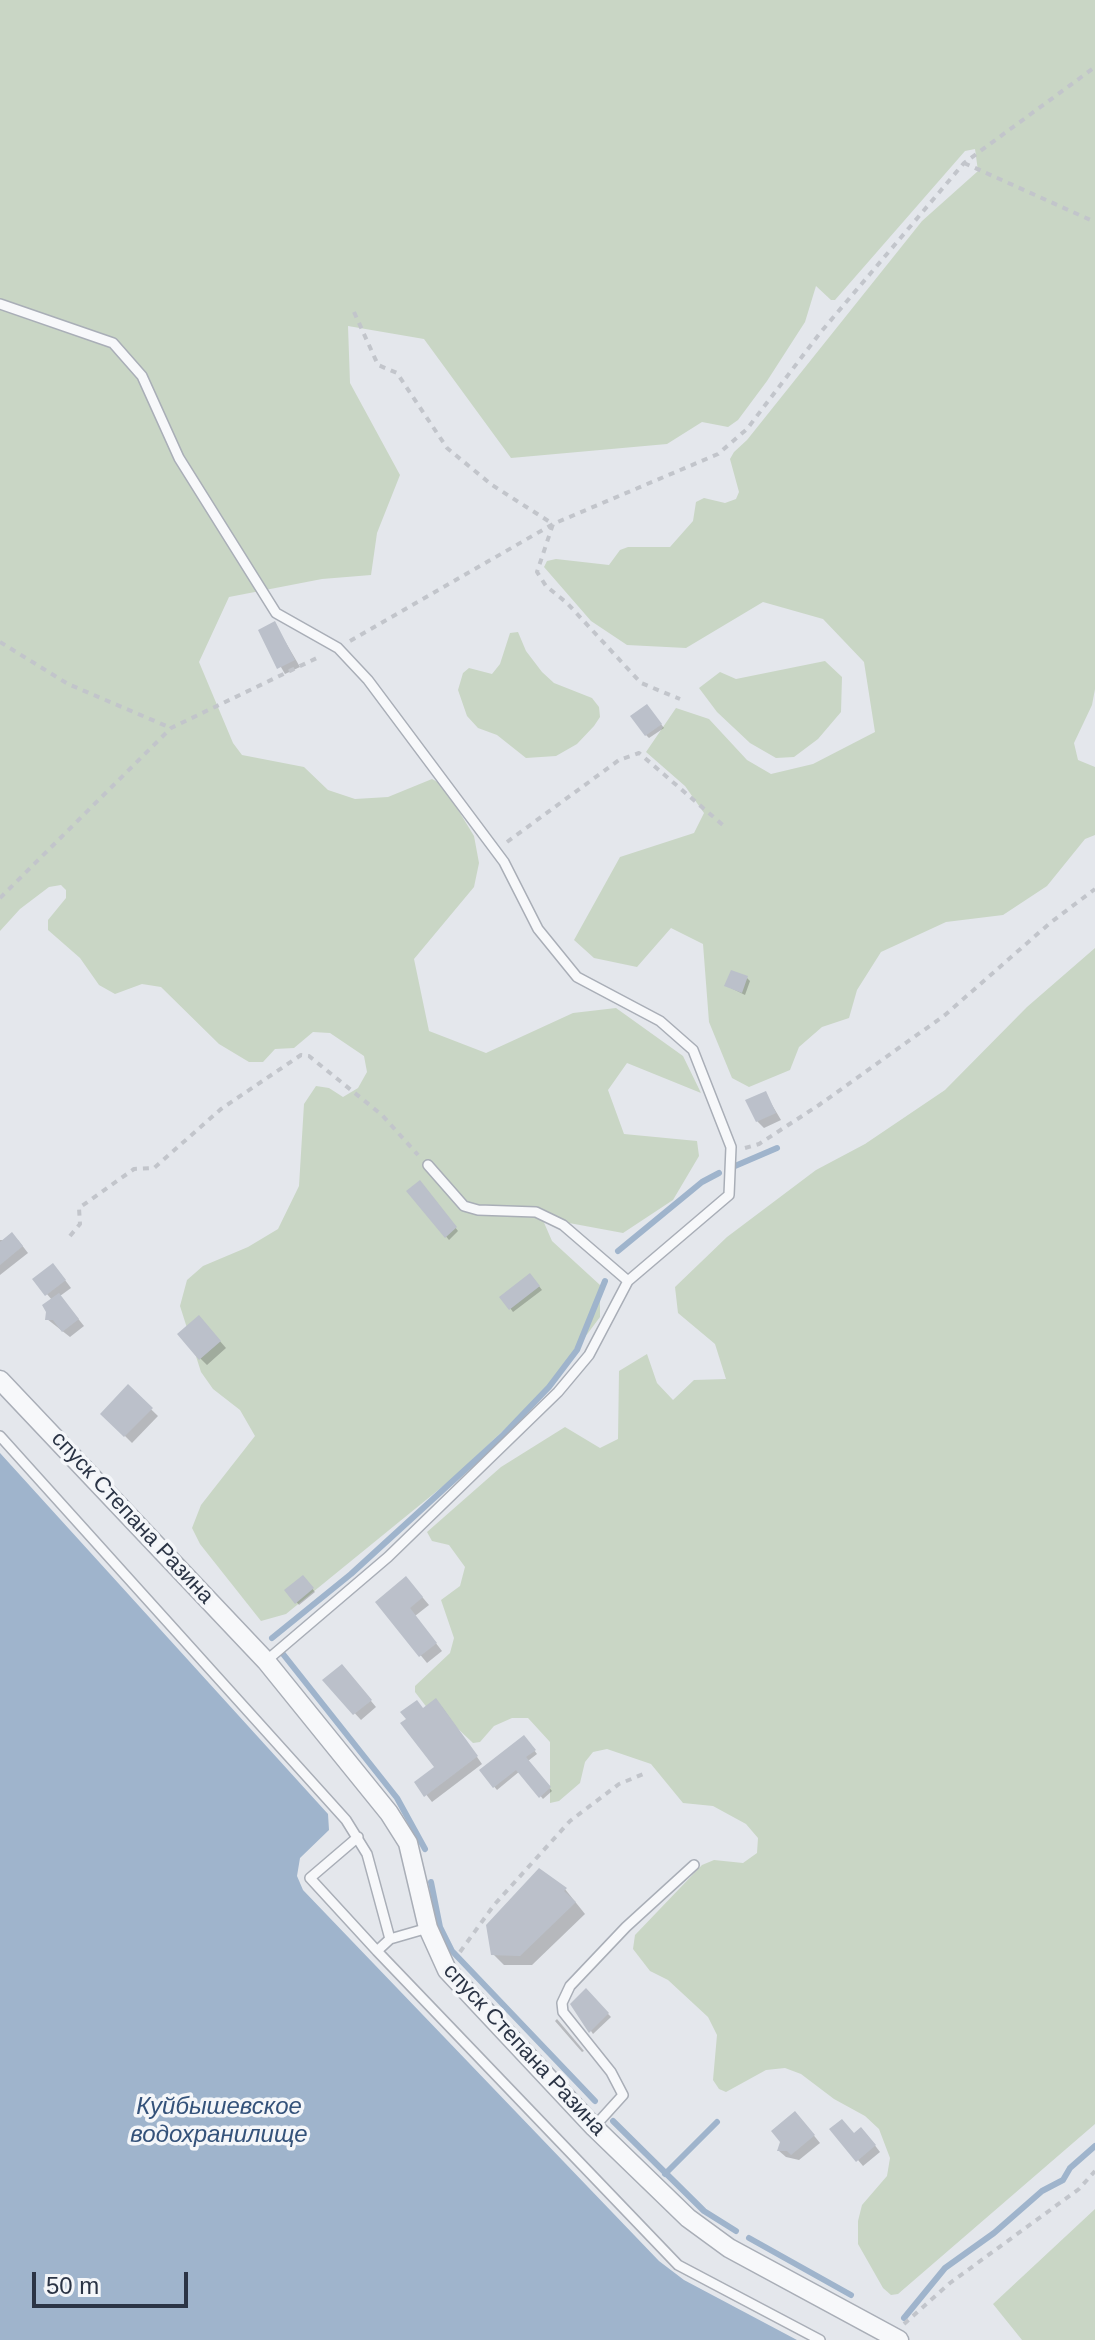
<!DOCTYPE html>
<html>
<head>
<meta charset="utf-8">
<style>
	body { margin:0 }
	#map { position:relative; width:1095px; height:2340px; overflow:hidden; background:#e4e7ec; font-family:Helvetica,sans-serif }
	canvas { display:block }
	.scale { position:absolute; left:32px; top:2272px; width:156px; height:36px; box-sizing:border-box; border:4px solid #2b3445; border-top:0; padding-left:10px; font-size:24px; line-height:28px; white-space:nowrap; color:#2b3445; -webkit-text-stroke:6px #f4f6f9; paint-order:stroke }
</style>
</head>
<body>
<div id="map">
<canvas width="1095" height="2340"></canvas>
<div class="scale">50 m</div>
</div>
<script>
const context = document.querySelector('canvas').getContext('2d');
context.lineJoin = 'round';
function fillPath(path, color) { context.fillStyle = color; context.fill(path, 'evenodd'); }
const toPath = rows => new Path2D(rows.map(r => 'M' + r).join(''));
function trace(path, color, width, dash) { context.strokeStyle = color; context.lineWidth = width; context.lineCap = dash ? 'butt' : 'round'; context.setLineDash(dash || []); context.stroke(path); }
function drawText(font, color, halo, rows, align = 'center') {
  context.font = font + ' Helvetica,sans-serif'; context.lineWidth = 7; context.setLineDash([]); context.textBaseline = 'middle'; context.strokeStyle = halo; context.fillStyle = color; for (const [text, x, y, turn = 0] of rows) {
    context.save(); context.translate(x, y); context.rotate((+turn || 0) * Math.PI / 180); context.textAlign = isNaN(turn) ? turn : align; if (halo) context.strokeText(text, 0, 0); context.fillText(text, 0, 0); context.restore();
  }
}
fillPath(toPath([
	[0,0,1095,0,1095,689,1092,705,1074,743,1078,760,1095,767,1095,835,1085,839,1047,886,1003,915,946,922,881,952,857,990,849,1018,822,1027,799,1047,790,1070,749,1087,732,1078,709,1022,703,944,671,928,637,967,594,958,574,940,620,857,694,833,704,813,685,786,646,752,676,708,709,719,747,760,771,774,813,764,875,732,864,662,823,619,763,602,686,648,627,645,591,621,544,567,547,561,556,559,609,565,620,550,628,547,670,547,693,521,696,502,704,498,725,503,736,499,739,492,730,459,734,452,747,440,922,221,978,171,975,149,965,151,835,300,831,300,816,286,805,322,767,381,738,420,728,427,702,422,667,444,511,458,424,339,348,326,350,383,400,475,377,533,371,575,322,579,229,597,199,662,233,743,242,755,304,767,328,790,355,799,388,797,432,779,443,785,474,836,479,863,474,887,414,959,429,1031,486,1053,573,1013,616,1008,683,1056,701,1093,627,1063,608,1090,624,1134,697,1141,699,1156,673,1200,623,1233,542,1218,552,1241,600,1285,600,1317,544,1392,453,1478,286,1614,261,1621,200,1544,192,1528,201,1505,255,1436,240,1410,213,1389,201,1372,180,1306,187,1280,203,1266,248,1247,278,1229,299,1186,304,1104,316,1086,329,1088,343,1097,358,1088,367,1072,364,1056,330,1033,313,1032,294,1048,275,1049,263,1062,249,1062,219,1044,161,987,142,984,115,994,99,985,80,958,48,930,48,920,66,898,66,890,61,885,49,887,20,909,0,931],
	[518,632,526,651,542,672,554,683,592,698,599,707,600,717,594,726,577,744,556,756,526,758,497,735,478,728,467,716,458,690,463,673,469,668,492,674,500,664,510,633],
	[825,661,842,677,841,712,818,739,794,757,776,758,750,743,717,712,699,688,720,672,736,679],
	[1095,948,1095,2124,898,2294,891,2295,883,2288,858,2244,858,2221,862,2205,887,2176,890,2158,879,2129,865,2116,834,2099,801,2074,785,2068,766,2070,726,2092,719,2089,713,2080,717,2035,708,2017,668,1980,650,1971,633,1949,635,1935,702,1865,714,1860,743,1863,757,1853,758,1838,746,1824,713,1806,683,1803,651,1764,607,1749,593,1752,585,1762,580,1783,559,1801,550,1803,550,1742,528,1718,512,1718,494,1726,480,1742,473,1743,456,1727,438,1722,415,1692,415,1686,450,1653,454,1638,441,1600,460,1586,465,1567,449,1545,432,1541,427,1532,501,1467,565,1427,600,1448,618,1439,619,1371,647,1354,657,1383,673,1400,694,1380,726,1379,715,1344,678,1313,675,1287,727,1237,816,1170,865,1144,945,1090,1027,1007],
	[1095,2209,1095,2340,1022,2340,993,2304]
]), '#c9d6c5');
fillPath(toPath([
	[0,1453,328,1814,329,1830,300,1858,297,1876,303,1890,659,2261,684,2280,797,2340,0,2340]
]), '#9fb4cc');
fillPath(toPath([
	[275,624,300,667,285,674,260,631],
	[650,709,664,728,649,738,646,735],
	[747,978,750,981,745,995,727,986],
	[765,1093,781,1120,764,1128,757,1121],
	[423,1186,458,1231,449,1240,409,1192],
	[0,1240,18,1240,28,1253,0,1275],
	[59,1272,71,1288,60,1296,84,1326,70,1337,47,1319,52,1300,35,1280],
	[533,1278,542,1290,513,1312,502,1297],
	[205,1324,226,1348,207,1365,200,1358],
	[128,1387,158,1416,132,1443,103,1414],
	[303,1577,315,1592,299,1605,287,1591],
	[413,1586,429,1605,415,1616,442,1651,427,1663,377,1602],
	[347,1672,376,1707,361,1720,324,1680],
	[442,1707,482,1764,432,1802,417,1783,437,1768,424,1710],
	[524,1737,537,1754,528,1761,552,1791,543,1799,520,1771,497,1790,481,1771],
	[565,1889,585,1914,532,1965,504,1965,493,1954],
	[586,1991,611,2017,593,2034,591,2031],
	[557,2019,584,2051,582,2052,555,2021],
	[802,2121,820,2143,799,2160,786,2157,779,2151],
	[854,2135,867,2135,880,2152,863,2166,858,2160]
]), '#0003');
trace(toPath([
	[735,1166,777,1148],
	[618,1251,702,1182,719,1173],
	[272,1638,351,1574,502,1436,549,1387,577,1350,605,1281],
	[283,1654,397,1798,425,1849],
	[431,1882,440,1927,452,1951,595,2101],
	[613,2121,704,2211,736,2231],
	[665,2174,717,2122],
	[749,2238,851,2295],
	[904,2318,945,2268,994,2233,1042,2191,1063,2180,1070,2168,1095,2146]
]), '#9fb4cc', 6);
fillPath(toPath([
	[275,621,295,660,277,669,258,630],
	[647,704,662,724,645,736,630,716],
	[731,970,748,976,742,993,724,986],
	[766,1091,776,1113,756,1122,745,1100],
	[420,1180,457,1227,445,1238,406,1191],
	[12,1232,23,1246,0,1265,0,1242],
	[53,1263,66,1280,45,1296,32,1279],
	[530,1273,540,1286,509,1310,499,1297],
	[59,1293,79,1319,62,1332,53,1320,45,1320,46,1312,42,1305],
	[199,1315,221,1341,199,1360,177,1334],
	[128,1384,153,1408,124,1437,100,1414],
	[303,1575,314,1588,295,1604,284,1590],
	[406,1576,423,1597,410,1608,437,1643,419,1657,375,1602],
	[342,1664,372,1700,353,1715,322,1680],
	[436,1698,478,1756,424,1797,414,1782,434,1767,400,1723,406,1719,400,1712,417,1700,423,1708],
	[524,1735,536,1750,526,1757,551,1787,539,1798,516,1770,493,1788,479,1770],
	[539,1868,567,1888,564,1891,576,1902,520,1956,491,1955,486,1925],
	[586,1988,609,2013,589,2033,570,2004],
	[795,2111,815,2135,791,2155,787,2151,777,2151,780,2142,771,2131],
	[842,2119,854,2133,861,2127,876,2145,856,2162,829,2129]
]), '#bbc0ca');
const lane = toPath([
	[0,304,113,343,142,376,179,458,276,613,338,648,368,680,504,862,538,929,577,977,660,1021,693,1050,731,1147,729,1195,628,1281,589,1355,558,1392,388,1557,266,1661],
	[428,1165,464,1206,478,1210,536,1212,563,1225,628,1281],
	[0,1436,346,1820,367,1854,390,1939],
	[358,1837,310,1878,377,1951,390,1939,428,1928],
	[377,1951,678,2265,820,2340],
	[594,2127,623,2095,611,2072,563,2012,562,2003,570,1986,626,1927,694,1865]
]);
const street = toPath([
	[0,1380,266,1661,389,1813,408,1843,428,1928,447,1970,594,2127,688,2218,729,2248,899,2340]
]);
trace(lane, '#a9aeb7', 12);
trace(street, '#a9aeb7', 21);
trace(toPath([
	[964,163,1095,222],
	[354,312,378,365,397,373,447,448,492,485,553,524,537,572,546,586,567,603,641,683,680,699],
	[350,641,553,524,718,454,747,429,820,333,964,163,1095,67],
	[0,642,68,684,171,728],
	[507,842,619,760,639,753,724,826],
	[0,898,171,728,321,656],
	[745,1148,759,1144,819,1105,945,1015,1050,923,1095,889],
	[70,1236,80,1224,79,1208,134,1169,154,1168,221,1109,301,1055,309,1056,382,1115,418,1155],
	[460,1952,494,1905,570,1821,619,1784,646,1773],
	[904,2324,950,2283,1079,2189,1095,2171]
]), '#c2c5cb', 4, [6, 6]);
trace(lane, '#f7f8fa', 9);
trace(street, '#f7f8fa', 18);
drawText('22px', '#2b3445', '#f4f6f9', [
	["спуск Степана Разина",132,1518,47],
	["спуск Степана Разина",524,2050,47]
]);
drawText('italic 24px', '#34527a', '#f4f6f9', [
	["Куйбышевское",219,2107],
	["водохранилище",219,2135]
]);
</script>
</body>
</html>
